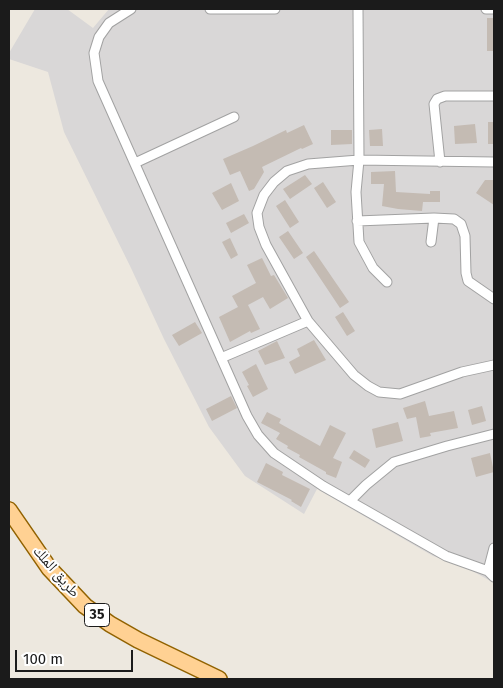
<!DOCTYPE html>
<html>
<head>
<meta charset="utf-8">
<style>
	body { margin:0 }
	#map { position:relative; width:503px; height:688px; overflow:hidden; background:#ede8df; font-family:"Fira Sans",sans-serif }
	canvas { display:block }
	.frame { position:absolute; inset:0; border:10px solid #1b1b1b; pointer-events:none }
	.scale { position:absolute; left:15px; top:650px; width:118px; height:22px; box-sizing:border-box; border:2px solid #1b1b1b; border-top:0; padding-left:6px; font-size:15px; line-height:18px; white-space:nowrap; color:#1b1b1b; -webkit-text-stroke:4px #fff; paint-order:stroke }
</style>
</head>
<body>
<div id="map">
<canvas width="503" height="688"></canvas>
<div class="frame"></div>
<div class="scale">100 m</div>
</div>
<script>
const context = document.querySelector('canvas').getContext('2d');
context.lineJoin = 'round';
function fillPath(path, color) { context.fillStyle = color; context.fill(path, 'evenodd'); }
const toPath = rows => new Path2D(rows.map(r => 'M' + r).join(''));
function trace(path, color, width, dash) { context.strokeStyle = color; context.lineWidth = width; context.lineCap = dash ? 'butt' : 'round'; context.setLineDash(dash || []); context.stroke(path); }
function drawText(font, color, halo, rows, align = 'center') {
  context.font = font + ' "Fira Sans","Noto Naskh Arabic",sans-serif'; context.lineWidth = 4; context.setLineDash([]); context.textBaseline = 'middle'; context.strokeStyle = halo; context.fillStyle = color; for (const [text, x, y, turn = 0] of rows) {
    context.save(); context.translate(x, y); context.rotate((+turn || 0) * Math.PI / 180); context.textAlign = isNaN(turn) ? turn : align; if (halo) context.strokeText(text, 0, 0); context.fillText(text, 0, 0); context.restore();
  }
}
fillPath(toPath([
	[35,9,67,9,93,28,109,9,494,9,494,583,467,568,433,556,317,489,304,514,245,476,209,427,164,339,131,268,64,132,48,72,9,59,9,53]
]), '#d9d7d7');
fillPath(toPath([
	[487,18,494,18,494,51,487,51],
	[488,122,494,122,494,144,488,144],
	[475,124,477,143,455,144,454,126],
	[304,125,313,144,302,149,301,148,262,167,264,172,254,189,249,191,240,171,230,175,223,159,253,146,286,130,287,133],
	[382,129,383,146,370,146,369,130],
	[331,130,352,130,352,144,331,145],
	[395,171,396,192,430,194,430,191,440,191,440,202,423,202,422,211,398,209,382,206,384,184,371,184,371,172],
	[305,175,312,184,290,199,283,189],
	[485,180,494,180,494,205,476,193],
	[323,182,336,202,327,208,314,188],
	[231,183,239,201,222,210,212,193],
	[285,200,299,222,290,228,276,206],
	[244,214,249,223,231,233,226,223],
	[288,231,303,253,294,259,279,237],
	[230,238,238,255,231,259,222,242],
	[314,251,349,302,340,308,306,257],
	[262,258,271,276,274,275,288,298,270,309,263,297,248,305,260,329,251,333,250,331,230,342,219,317,238,307,232,296,256,283,247,265],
	[343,312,355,331,347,336,335,317],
	[195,322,202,333,179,346,172,335],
	[314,340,326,360,295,374,289,362,300,356,297,349],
	[277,341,285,358,265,365,258,351],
	[256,364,268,389,253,397,247,386,249,385,242,372],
	[231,396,237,408,212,421,206,409],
	[425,401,429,416,454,411,458,428,430,433,431,436,420,438,416,417,407,419,403,408],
	[482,406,486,421,472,425,468,410],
	[267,412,281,419,279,423,320,446,330,425,346,433,333,458,342,462,336,478,326,474,326,472,299,457,300,455,287,448,288,446,276,439,280,433,261,423],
	[398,422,403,441,376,448,372,429],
	[354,450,370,460,365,468,349,458],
	[490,453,494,472,476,477,471,458],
	[266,463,283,472,282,475,310,489,301,507,291,501,292,500,257,482]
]), '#c4bbb3');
const street = toPath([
	[131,9,109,23,99,37,94,53,98,81,247,416,258,435,274,453,323,486,446,556,488,571,494,577],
	[210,9,275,9],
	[358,9,359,160,356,192,359,242,373,268,387,282],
	[486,9,494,9],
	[440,162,434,104,437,99,445,96,494,96],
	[494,162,359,160,308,164,287,171,274,182,264,195,257,213,259,227,266,245,308,321,354,375,368,386,379,392,400,394,462,372,494,365],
	[135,163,234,117],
	[434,218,454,219,461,224,465,236,466,273,468,281,494,299],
	[357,221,434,218,431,242],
	[221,358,308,321],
	[350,501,366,485,394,462,447,446,494,434],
	[488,571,494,548]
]);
const primary = toPath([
	[9,510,49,568,85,606,110,624,138,640,219,679]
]);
trace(street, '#a2a2a2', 11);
trace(primary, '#916200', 18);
trace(street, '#fff', 9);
trace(primary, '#ffd193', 15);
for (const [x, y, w] of [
	[97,615,25]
]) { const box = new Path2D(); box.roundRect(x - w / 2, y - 11.5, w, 23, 4); context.fillStyle = '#fff'; context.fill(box); trace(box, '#1b1b1b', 1); }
drawText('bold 14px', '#1b1b1b', null, [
	["35",97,615]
]);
drawText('15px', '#1b1b1b', '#fff', [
	["طريق الملك",56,572,49]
]);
</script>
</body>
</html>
